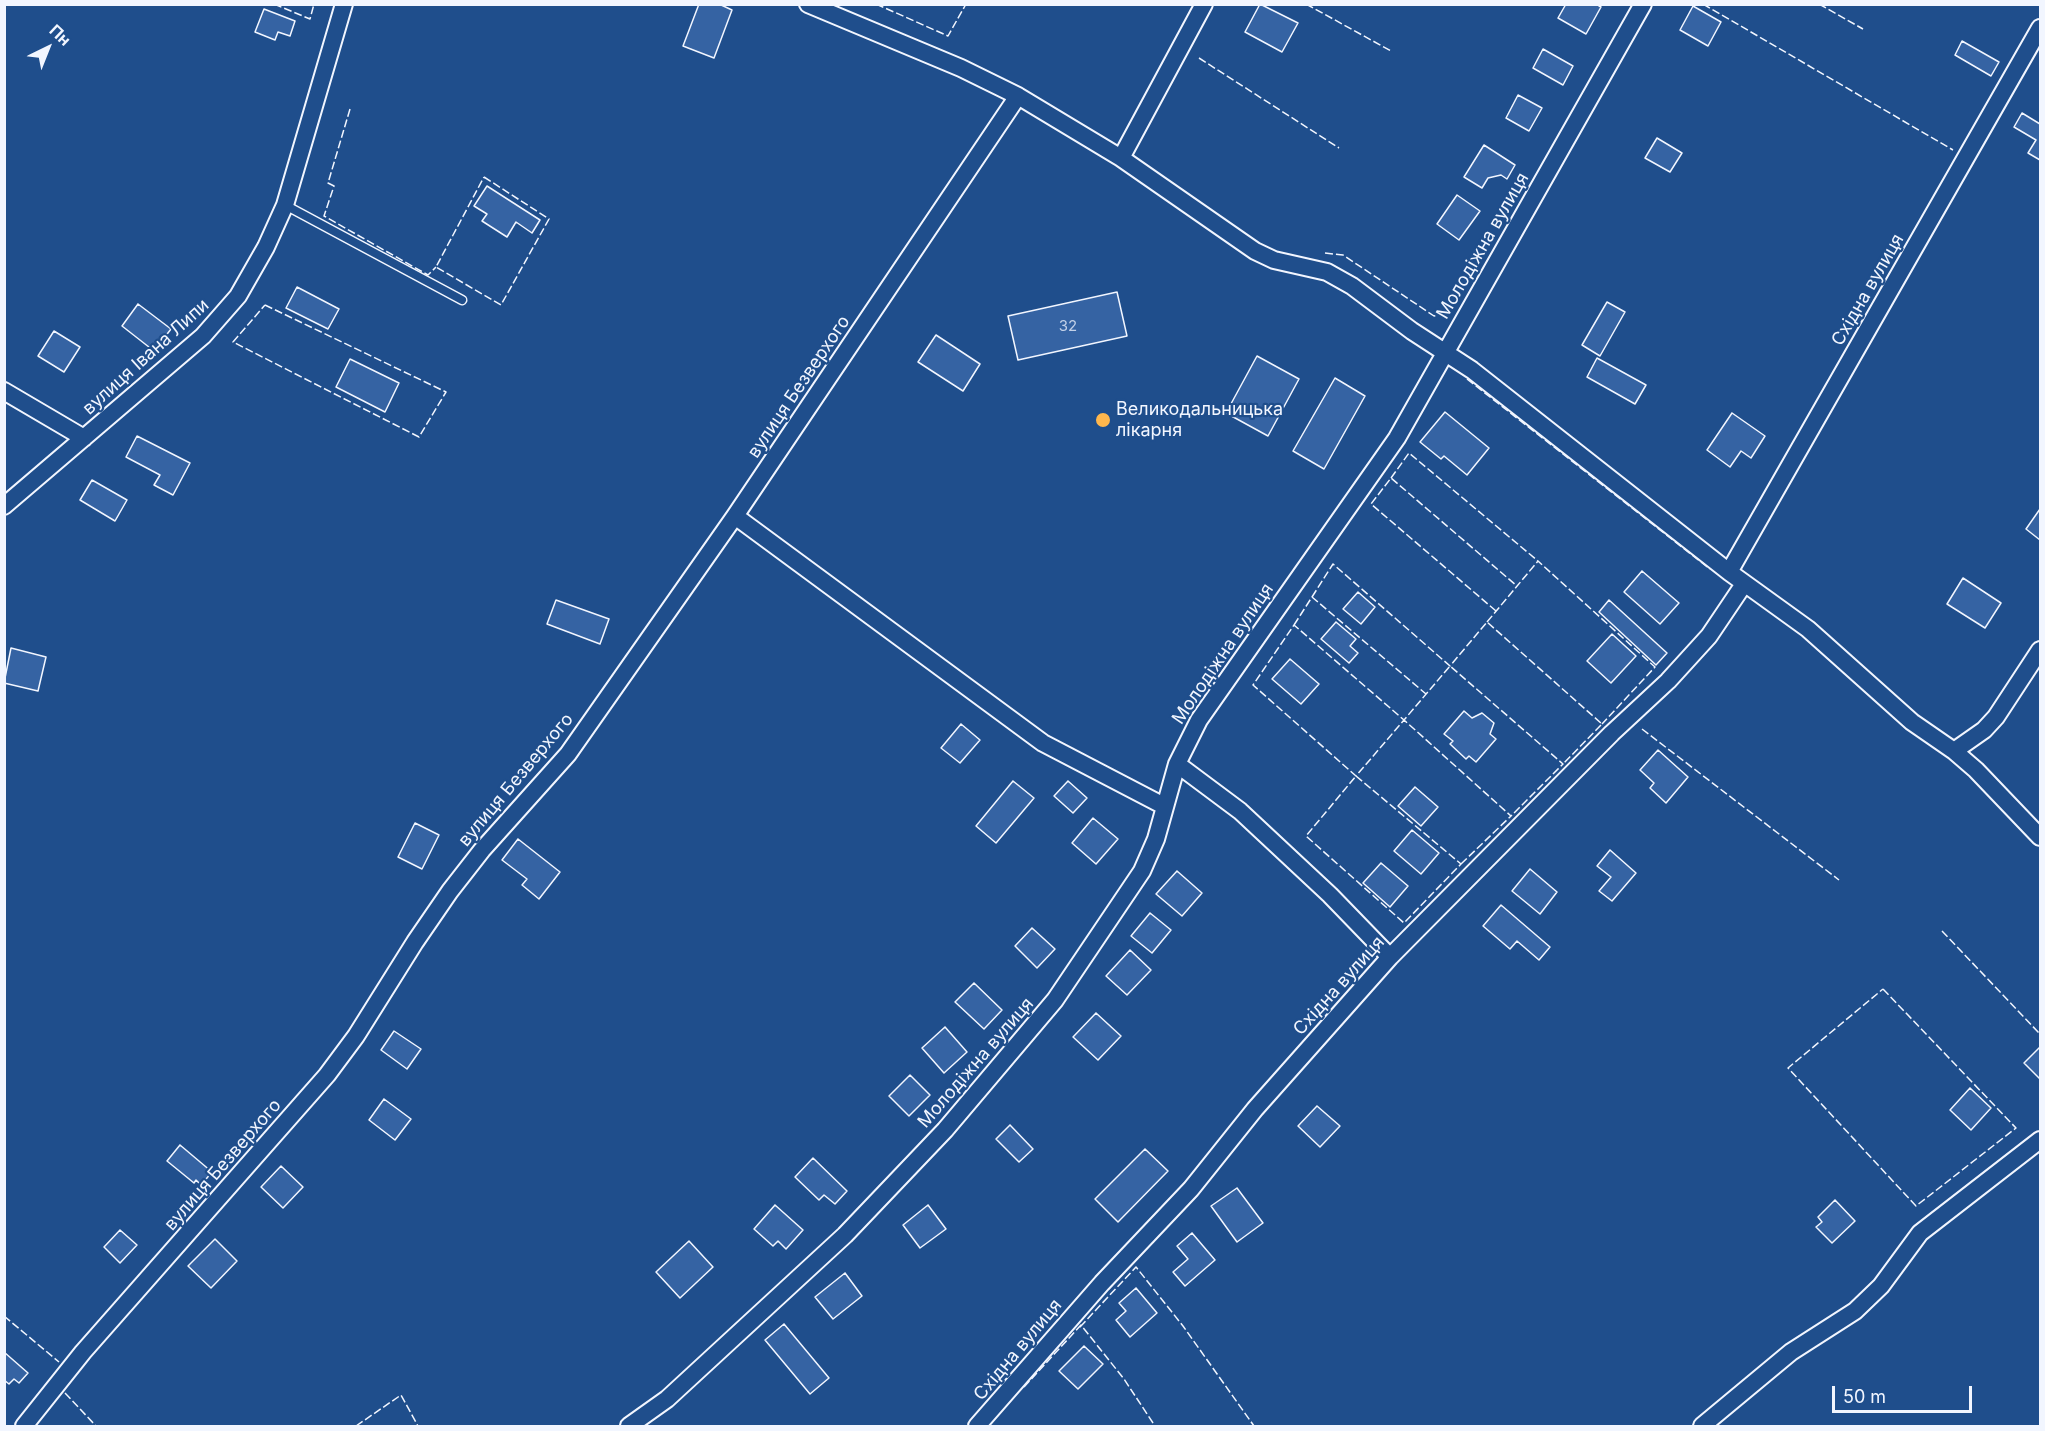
<!DOCTYPE html>
<html>
<head>
<meta charset="utf-8">
<style>
	body { margin:0 }
	#map { position:relative; width:2045px; height:1431px; overflow:hidden; background:#1f4e8c; font-family:Inter,sans-serif }
	canvas { display:block }
	.frame { position:absolute; inset:0; border:6px solid #f2f6ff; pointer-events:none }
	.north { position:absolute; left:18px; top:18px; width:60px; height:60px; -webkit-text-stroke:4px #1f4e8c; paint-order:stroke; rotate:43deg; font-size:16px; font-weight:700; line-height:24px; text-align:center; color:#f2f6ff }
	.north::after { content:''; display:block; margin:auto; width:21px; height:27px; background:#f2f6ff; clip-path:polygon(50% 0,100% 100%,50% 72%,0 100%) }
	.scale { position:absolute; left:1832px; top:1386px; width:140px; height:27px; box-sizing:border-box; border:3px solid #f2f6ff; border-top:0; padding-left:8px; font-size:18px; line-height:21px; white-space:nowrap; color:#f2f6ff; -webkit-text-stroke:4px #1f4e8c; paint-order:stroke }
</style>
</head>
<body>
<div id="map">
<canvas width="2045" height="1431"></canvas>
<div class="frame"></div>
<div class="north">Пн</div>
<div class="scale">50 m</div>
</div>
<script>
const context = document.querySelector('canvas').getContext('2d');
context.lineJoin = 'round';
function fillPath(path, color) { context.fillStyle = color; context.fill(path, 'evenodd'); }
const toPath = rows => new Path2D(rows.map(r => 'M' + r).join(''));
function trace(path, color, width, dash) { context.strokeStyle = color; context.lineWidth = width; context.lineCap = dash ? 'butt' : 'round'; context.setLineDash(dash || []); context.stroke(path); }
function drawText(font, color, halo, rows, align = 'center') {
  context.font = font + ' Inter,sans-serif'; context.lineWidth = 4.5; context.setLineDash([]); context.textBaseline = 'middle'; context.strokeStyle = halo; context.fillStyle = color; for (const [text, x, y, turn = 0] of rows) {
    context.save(); context.translate(x, y); context.rotate((+turn || 0) * Math.PI / 180); context.textAlign = isNaN(turn) ? turn : align; if (halo) context.strokeText(text, 0, 0); context.fillText(text, 0, 0); context.restore();
  }
}
const building = toPath([
	[699,4,719,4,732,10,714,58,683,46,699,4],
	[1260,4,1298,23,1282,52,1245,32,1260,4],
	[1566,4,1596,4,1601,7,1586,34,1558,18,1566,4],
	[1693,6,1721,22,1708,46,1680,30,1693,6],
	[264,9,295,21,290,36,278,32,275,40,255,32,264,9],
	[1962,41,1999,62,1991,76,1955,55,1962,41],
	[1543,49,1573,66,1563,85,1533,68,1543,49],
	[1518,95,1542,108,1529,131,1506,118,1518,95],
	[2022,113,2040,124,2040,160,2028,153,2036,140,2014,127,2022,113],
	[1657,138,1682,153,1670,172,1645,158,1657,138],
	[1484,145,1515,165,1507,179,1501,175,1488,178,1482,188,1464,177,1484,145],
	[487,186,540,220,532,233,516,222,507,237,482,221,487,214,474,206,487,186],
	[1457,195,1480,211,1459,240,1437,224,1457,195],
	[297,287,339,309,328,329,286,308,297,287],
	[1117,292,1127,336,1018,360,1008,316,1117,292],
	[1607,302,1625,312,1600,356,1582,345,1607,302],
	[138,304,171,329,154,351,122,326,138,304],
	[54,331,80,347,64,372,38,356,54,331],
	[936,335,980,364,963,391,918,362,936,335],
	[1257,356,1299,379,1268,436,1226,413,1257,356],
	[1597,358,1646,385,1635,404,1587,377,1597,358],
	[350,359,399,383,385,412,336,387,350,359],
	[1335,378,1365,396,1324,469,1293,451,1335,378],
	[1445,412,1489,448,1467,475,1444,456,1441,459,1420,442,1445,412],
	[1732,413,1765,436,1751,458,1741,451,1730,467,1707,450,1732,413],
	[137,436,190,463,173,495,154,485,160,475,126,457,137,436],
	[92,480,127,500,115,521,80,500,92,480],
	[2040,509,2040,540,2026,529,2040,509],
	[1642,571,1679,603,1660,624,1624,592,1642,571],
	[1963,578,2001,603,1985,628,1947,604,1963,578],
	[1358,592,1375,607,1361,624,1343,609,1358,592],
	[556,600,609,619,600,644,547,624,556,600],
	[1609,600,1667,653,1656,665,1599,612,1609,600],
	[1336,622,1356,639,1350,646,1358,653,1349,663,1321,639,1336,622],
	[1612,634,1636,656,1611,683,1587,661,1612,634],
	[11,648,46,657,38,691,4,683,11,648],
	[1290,659,1319,684,1301,704,1272,679,1290,659],
	[1464,711,1472,718,1482,713,1494,723,1490,734,1496,739,1476,762,1469,756,1466,759,1450,744,1453,741,1444,734,1464,711],
	[961,724,980,740,960,763,941,748,961,724],
	[1658,750,1688,777,1666,803,1650,788,1654,783,1640,770,1658,750],
	[1013,781,1034,798,996,843,976,826,1013,781],
	[1068,781,1087,798,1073,813,1054,796,1068,781],
	[1415,787,1438,807,1421,826,1398,806,1415,787],
	[1093,818,1118,839,1096,864,1072,843,1093,818],
	[415,823,439,835,422,869,398,857,415,823],
	[1412,830,1439,853,1421,874,1394,851,1412,830],
	[518,839,560,872,539,899,522,885,527,879,502,860,518,839],
	[1610,850,1636,873,1612,901,1599,891,1611,877,1597,866,1610,850],
	[1381,863,1408,886,1390,907,1363,883,1381,863],
	[1530,869,1557,892,1540,914,1512,891,1530,869],
	[1177,871,1202,893,1182,916,1156,894,1177,871],
	[1501,905,1550,947,1539,960,1517,941,1510,949,1483,926,1501,905],
	[1150,913,1171,930,1152,953,1131,936,1150,913],
	[1032,928,1055,949,1037,968,1015,946,1032,928],
	[1130,950,1151,970,1127,995,1106,976,1130,950],
	[974,983,1002,1010,984,1029,955,1002,974,983],
	[1096,1013,1121,1036,1098,1060,1073,1037,1096,1013],
	[945,1027,967,1052,944,1073,922,1048,945,1027],
	[394,1031,421,1049,407,1069,381,1050,394,1031],
	[2040,1047,2040,1079,2024,1063,2040,1047],
	[910,1075,930,1095,909,1116,889,1096,910,1075],
	[1970,1088,1991,1108,1971,1130,1950,1110,1970,1088],
	[384,1099,411,1119,395,1140,369,1120,384,1099],
	[1317,1106,1340,1126,1320,1147,1298,1126,1317,1106],
	[1010,1125,1033,1149,1019,1162,996,1139,1010,1125],
	[180,1145,212,1172,201,1185,196,1180,194,1183,167,1161,180,1145],
	[1145,1149,1168,1171,1118,1222,1095,1199,1145,1149],
	[813,1158,847,1191,835,1204,824,1195,819,1200,795,1177,813,1158],
	[281,1166,303,1187,283,1208,261,1187,281,1166],
	[1237,1188,1263,1223,1237,1242,1211,1206,1237,1188],
	[1835,1200,1855,1221,1832,1243,1816,1227,1822,1222,1818,1217,1835,1200],
	[775,1205,803,1230,786,1249,778,1241,773,1246,754,1229,775,1205],
	[928,1205,946,1229,920,1248,903,1225,928,1205],
	[120,1230,137,1245,120,1263,104,1247,120,1230],
	[1192,1233,1215,1260,1185,1286,1173,1272,1188,1259,1177,1246,1192,1233],
	[215,1239,237,1261,211,1288,188,1266,215,1239],
	[689,1241,713,1267,680,1298,656,1272,689,1241],
	[845,1273,862,1296,833,1319,815,1297,845,1273],
	[1136,1288,1157,1313,1130,1337,1116,1320,1126,1311,1119,1303,1136,1288],
	[784,1324,829,1378,810,1394,765,1340,784,1324],
	[1084,1346,1103,1364,1078,1389,1059,1371,1084,1346],
	[4,1352,28,1373,19,1383,14,1379,9,1384,4,1380,4,1352]
]);
fillPath(building, '#3563a3');
trace(building, '#f2f6ff', 1.5);
const lane = toPath([
	[285,205,462,300]
]);
const street = toPath([
	[808,4,961,68,1018,96,1121,158,1255,251,1274,260,1327,272,1352,286,1412,331,1472,370,1729,572,1808,629,1912,722,1954,751,1976,770,2040,837],
	[1121,158,1204,4],
	[4,391,84,438],
	[4,506,203,336,238,296,266,247,285,205,344,4],
	[735,516,1043,743,1164,806],
	[1729,572,2040,28],
	[1954,751,1984,730,1996,717,2040,650],
	[1177,764,1240,811,1330,895,1390,957],
	[24,1426,83,1352,327,1075,356,1036,415,942,450,891,482,850,568,754,735,516,1018,96],
	[629,1426,667,1399,845,1235,945,1130,1055,1000,1142,871,1156,839,1177,764,1199,720,1397,438,1643,4],
	[977,1426,1102,1283,1191,1189,1255,1109,1390,957,1612,733,1668,681,1709,636,1744,584],
	[1702,1426,1791,1352,1855,1311,1881,1286,1920,1233,2040,1140]
]);
trace(lane, '#f2f6ff', 11);
trace(street, '#f2f6ff', 20);
trace(lane, '#1f4e8c', 8);
trace(street, '#1f4e8c', 16);
trace(toPath([
	[274,4,310,19,314,4],
	[876,4,948,36,966,4],
	[1306,4,1391,51],
	[1703,4,1953,150],
	[1819,4,1863,29],
	[1199,58,1339,148],
	[350,109,328,183,334,186,324,216,428,275,436,267],
	[484,177,549,219,501,305,436,267,484,177],
	[1325,253,1343,255,1434,316,1447,313],
	[265,305,446,392,419,437,233,342,265,305],
	[1467,379,1710,569],
	[1391,478,1409,453,1538,561],
	[1312,597,1333,564,1450,666,1487,622,1602,724,1563,764],
	[1496,611,1371,504,1391,478,1517,586],
	[1487,622,1538,561,1655,667,1602,724],
	[1294,625,1312,597,1426,694],
	[1642,729,1839,880],
	[1356,776,1461,864,1404,923,1306,836,1356,776],
	[1461,864,1511,816,1404,720,1356,776,1253,685,1294,625,1404,720,1450,666,1563,764,1511,816],
	[1942,931,2040,1034],
	[1883,989,2016,1128,1916,1206,1788,1068,1883,989],
	[4,1316,59,1362],
	[1080,1327,1136,1267,1183,1326,1254,1426],
	[1024,1387,1081,1325,1124,1379,1155,1426],
	[65,1393,96,1426],
	[356,1426,401,1395,418,1426]
]), '#f2f6ff', 1.5, [8, 3]);
for (const [x, y, r, color] of [
	[1103,420,8,"#ffb74d"]
]) { const dot = new Path2D(); dot.arc(x, y, r, 0, 2 * Math.PI); context.fillStyle = color; context.fill(dot); trace(dot, '#1f4e8c', 2); }
drawText('15px', '#c3d1e8', null, [
	["32",1068,326]
]);
drawText('18px', '#f2f6ff', '#1f4e8c', [
	["Молодіжна вулиця",1483,246,-60],
	["Східна вулиця",1868,290,-60],
	["вулиця Івана Липи",146,357,-42],
	["вулиця Безверхого",799,387,-56],
	["Молодіжна вулиця",1223,654,-56],
	["вулиця Безверхого",516,780,-50],
	["Східна вулиця",1339,986,-48],
	["Молодіжна вулиця",976,1063,-49],
	["вулиця Безверхого",223,1165,-49],
	["Східна вулиця",1018,1350,-50]
]);
drawText('18px', '#f2f6ff', '#1f4e8c', [
	["Великодальницька",1116,410],
	["лікарня",1116,431]
], 'left');
</script>
</body>
</html>
